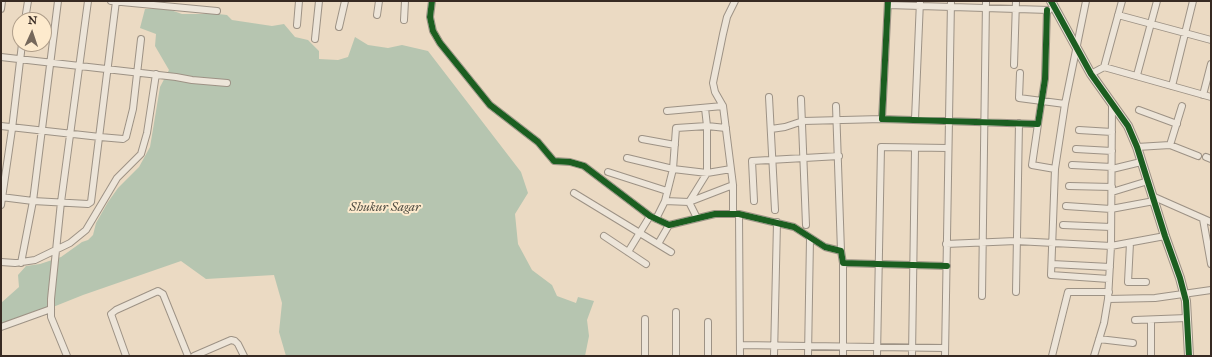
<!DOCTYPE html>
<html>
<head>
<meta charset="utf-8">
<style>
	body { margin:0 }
	#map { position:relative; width:1212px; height:357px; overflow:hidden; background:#ebdac3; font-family:"IM FELL Great Primer",serif }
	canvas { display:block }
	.frame { position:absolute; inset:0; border:2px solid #372a23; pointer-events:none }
	.north { position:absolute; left:12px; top:12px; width:40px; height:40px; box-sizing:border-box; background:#fdeacd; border:1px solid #ae9d89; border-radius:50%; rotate:3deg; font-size:11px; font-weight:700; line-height:16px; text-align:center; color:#372a23 }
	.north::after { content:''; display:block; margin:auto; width:14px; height:18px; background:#76685b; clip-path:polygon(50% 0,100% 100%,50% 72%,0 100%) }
</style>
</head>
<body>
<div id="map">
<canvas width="1212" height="357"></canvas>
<div class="frame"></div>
<div class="north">N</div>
</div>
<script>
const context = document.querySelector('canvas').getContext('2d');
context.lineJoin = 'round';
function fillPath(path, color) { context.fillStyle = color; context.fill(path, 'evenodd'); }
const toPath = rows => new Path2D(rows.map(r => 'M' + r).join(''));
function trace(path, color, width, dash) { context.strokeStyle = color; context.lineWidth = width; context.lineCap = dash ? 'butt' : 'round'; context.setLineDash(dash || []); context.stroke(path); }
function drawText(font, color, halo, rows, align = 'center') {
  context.font = font + ' "IM FELL Great Primer",serif'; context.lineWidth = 4; context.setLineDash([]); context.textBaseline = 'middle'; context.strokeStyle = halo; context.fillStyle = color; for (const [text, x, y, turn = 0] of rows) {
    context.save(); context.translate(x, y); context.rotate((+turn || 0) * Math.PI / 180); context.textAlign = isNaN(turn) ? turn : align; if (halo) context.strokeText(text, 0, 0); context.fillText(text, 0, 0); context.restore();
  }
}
fillPath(toPath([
	[165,8,182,14,218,14,227,15,232,20,272,26,284,24,295,37,308,40,319,51,319,59,338,60,348,57,355,37,368,45,388,48,402,45,428,51,521,172,528,193,515,214,518,244,532,270,552,285,557,296,576,303,578,297,594,301,587,320,589,336,585,356,286,356,279,332,282,303,274,275,206,279,181,261,83,295,18,321,1,331,1,303,19,287,18,275,26,266,40,264,61,257,82,242,88,240,93,235,96,223,108,202,118,188,139,167,150,147,160,87,169,70,155,46,156,34,140,28,145,9]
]), '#b6c5b0');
const minor = toPath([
	[111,1,217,11],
	[432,1,430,17,433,31,440,43,490,105,538,142,554,161,570,162,584,166,650,216,669,225,715,214,739,214,794,227,825,247,841,251,843,263,947,266],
	[888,1,882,119,1038,124,1045,79,1047,10],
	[1122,1,1104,67,1211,97],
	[888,5,1049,10],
	[1,9,2,1],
	[377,15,379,1],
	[1118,15,1211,40],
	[25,20,28,1],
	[404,20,405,1],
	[297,25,299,1],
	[339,27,345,1],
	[315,39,319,1],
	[1,57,176,77,192,80,227,83],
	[1014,65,1016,1],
	[1020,73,1019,98,1065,104,1055,169,1051,275,1109,279],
	[1091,74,1104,67],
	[1137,75,1157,1],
	[1172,86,1193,1],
	[1203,95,1211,64],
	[769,97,775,210],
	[801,99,806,225],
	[1065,104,1086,1],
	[836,106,841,251],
	[1139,110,1177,124],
	[667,111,723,106],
	[915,119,920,1],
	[1038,124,1032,165,1055,169],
	[1,126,100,137,123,139,126,137,133,109,141,39],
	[771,129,785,127,803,121,882,119],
	[1079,130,1112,132],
	[642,139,675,145],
	[1170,145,1198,156],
	[1137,147,1170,145,1182,106],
	[1076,149,1112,151],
	[1206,157,1211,159],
	[627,158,673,169,676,128,707,126,726,128],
	[1072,165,1112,167],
	[1112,169,1141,162],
	[608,172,667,191],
	[1069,186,1112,187],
	[1112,192,1148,181],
	[574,193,671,252],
	[1152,196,1211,222],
	[1,197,33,201,88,204,91,202,116,1],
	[665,201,689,202,733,185],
	[754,201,752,161,839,156],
	[1,205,12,129,22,44],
	[1066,206,1111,209,1154,201],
	[733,213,733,185,723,106,715,92,713,83,723,34,727,17,735,1],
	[739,214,740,356],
	[697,218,689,202,707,173,707,126,705,108],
	[656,219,665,201,673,169,707,173,731,169],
	[1203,219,1211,264],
	[1063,225,1111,227],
	[604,236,646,264],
	[1130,243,1128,282,1146,282],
	[658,244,669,225],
	[946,244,1016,241,1111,246,1165,236],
	[628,252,650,216],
	[1,262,15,263,35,260,70,243,86,230,117,178,141,154,147,133,156,74],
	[21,263,33,201,58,1],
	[843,263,843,356],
	[1052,264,1110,267],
	[1016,292,1019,123],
	[982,296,986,1],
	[1108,299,1155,298,1211,290],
	[1135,320,1187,318],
	[1,327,51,309],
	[1099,339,1133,343],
	[740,345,945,348],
	[67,356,51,317,51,299,61,202,88,1],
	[126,356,111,314,116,310,158,291,163,294,188,356],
	[194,356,231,340,235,341,238,344,244,356],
	[645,356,645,319],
	[676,356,676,312],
	[708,356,708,322],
	[774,356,777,222],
	[808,356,810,238],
	[877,356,881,147,948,148],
	[912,356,915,149],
	[945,356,951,1],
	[1052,356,1068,292,1109,292],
	[1094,356,1104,323,1108,299,1111,246,1112,105],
	[1151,356,1151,320]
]);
const tertiary = toPath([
	[1051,1,1091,74,1128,126,1137,147,1165,236,1180,278,1186,301,1189,356]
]);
trace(minor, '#9d9285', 8);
trace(tertiary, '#9d9285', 10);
trace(minor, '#ede5d9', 6);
trace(tertiary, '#ede5d9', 8);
trace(toPath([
	[432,1,430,17,433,31,440,43,490,105,538,142,554,161,570,162,584,166,650,216,669,225,715,214,739,214,794,227,825,247,841,251,843,263,947,266],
	[888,1,882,119,1038,124,1045,79,1047,10],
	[1051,1,1091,74,1128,126,1137,147,1165,236,1180,278,1186,301,1189,356]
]), '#1b5e20', 6);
drawText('italic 13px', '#514e44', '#fdeacd', [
	["Shukur Sagar",385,208]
]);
</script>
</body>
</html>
